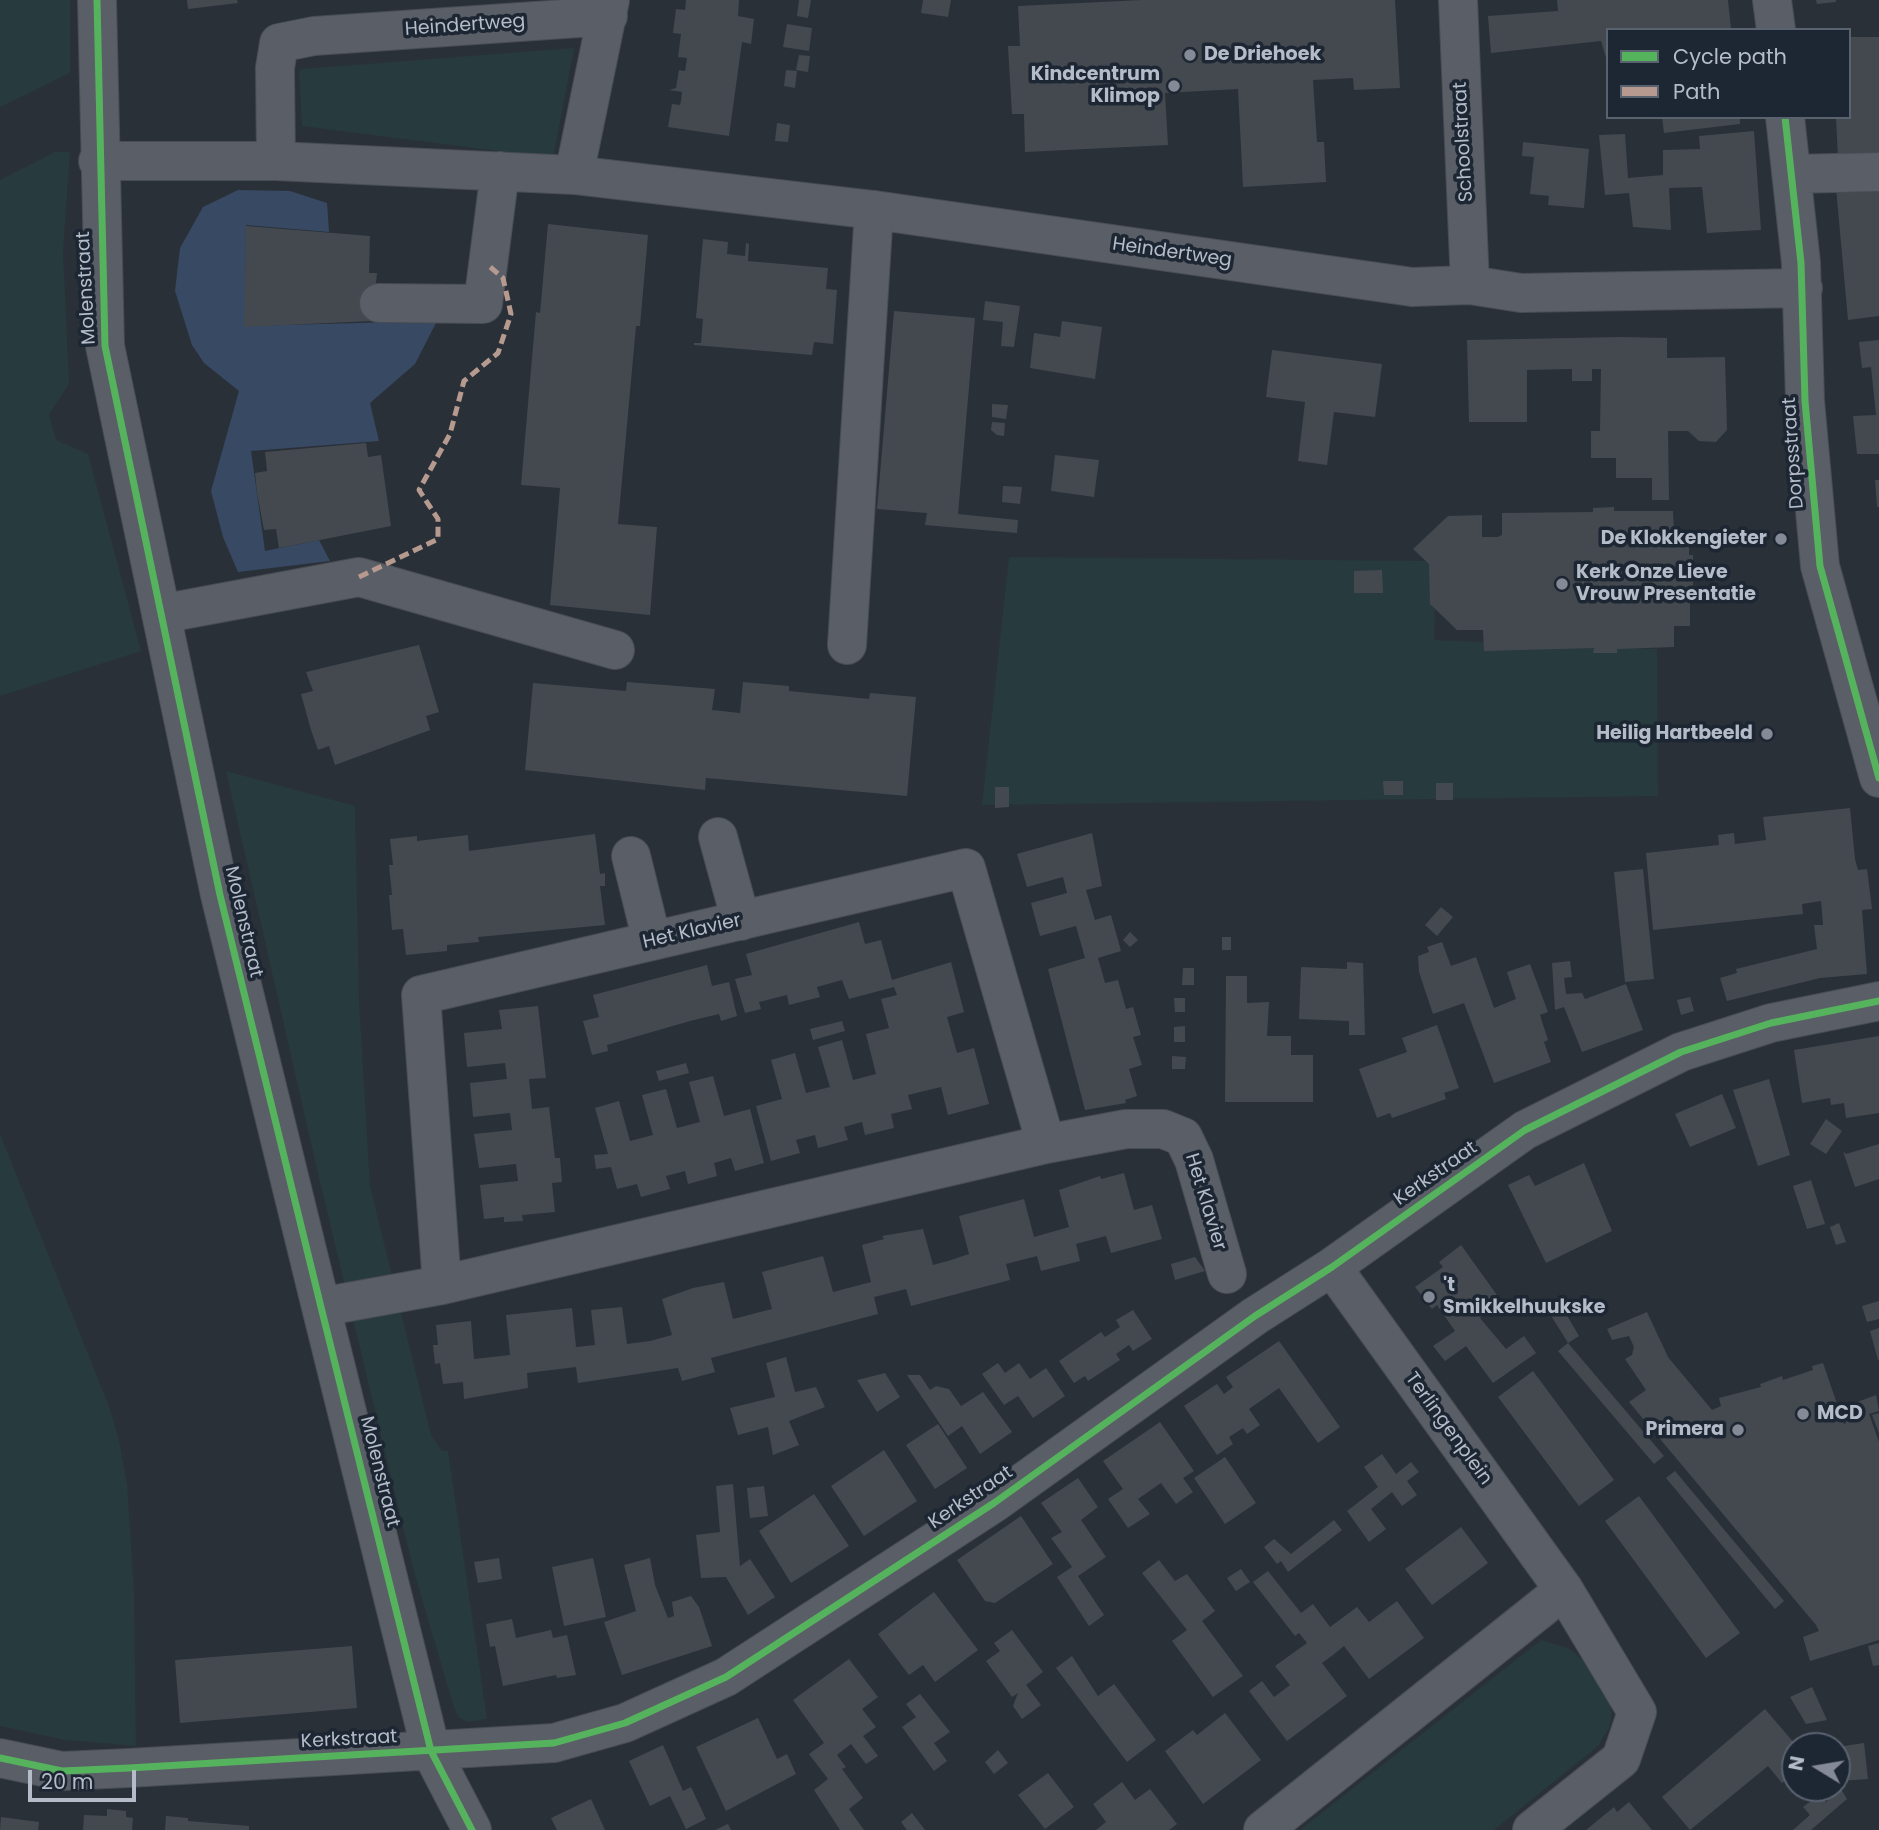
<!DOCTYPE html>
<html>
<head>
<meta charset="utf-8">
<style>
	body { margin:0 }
	#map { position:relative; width:1879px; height:1830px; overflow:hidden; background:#2a3038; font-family:Poppins,sans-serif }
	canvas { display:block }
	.legend { position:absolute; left:1606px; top:28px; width:245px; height:91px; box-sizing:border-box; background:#1d2633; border:2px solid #59626f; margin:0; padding:9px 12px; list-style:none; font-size:21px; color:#b4bcc9 }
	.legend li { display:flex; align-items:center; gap:14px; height:35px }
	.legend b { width:35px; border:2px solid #59626f }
	.north { position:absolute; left:1781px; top:1732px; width:70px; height:70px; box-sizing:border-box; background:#1d2633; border:2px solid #59626f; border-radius:50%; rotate:281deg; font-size:19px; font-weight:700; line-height:28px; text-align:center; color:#b4bcc9 }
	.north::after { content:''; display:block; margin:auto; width:24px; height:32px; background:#848b96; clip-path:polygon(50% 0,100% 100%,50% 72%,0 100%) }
	.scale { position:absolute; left:28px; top:1770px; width:108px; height:32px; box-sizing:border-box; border:4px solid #b4bcc9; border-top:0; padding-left:9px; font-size:21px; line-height:24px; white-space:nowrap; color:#b4bcc9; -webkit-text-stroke:5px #1d2633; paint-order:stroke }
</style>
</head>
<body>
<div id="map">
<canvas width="1879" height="1830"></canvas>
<ul class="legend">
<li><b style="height:9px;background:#56b35d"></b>Cycle path</li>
<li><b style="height:9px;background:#b69a8f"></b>Path</li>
</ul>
<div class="north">N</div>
<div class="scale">20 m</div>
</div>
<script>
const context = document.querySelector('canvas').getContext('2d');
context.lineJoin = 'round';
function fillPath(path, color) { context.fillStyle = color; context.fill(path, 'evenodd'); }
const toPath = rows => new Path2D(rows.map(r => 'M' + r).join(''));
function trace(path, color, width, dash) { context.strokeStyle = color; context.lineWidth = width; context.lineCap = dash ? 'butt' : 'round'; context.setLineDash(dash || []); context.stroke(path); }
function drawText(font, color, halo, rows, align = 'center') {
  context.font = font + ' Poppins,sans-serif'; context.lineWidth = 7; context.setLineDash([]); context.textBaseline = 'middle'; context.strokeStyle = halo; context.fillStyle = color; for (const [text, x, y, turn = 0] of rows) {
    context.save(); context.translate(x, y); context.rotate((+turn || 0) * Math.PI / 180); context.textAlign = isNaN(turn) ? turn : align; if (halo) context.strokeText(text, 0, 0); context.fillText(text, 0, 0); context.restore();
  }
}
fillPath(toPath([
	[0,0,70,0,70,73,0,107],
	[574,48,553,158,302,126,299,71,302,69],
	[55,152,70,152,63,252,69,384,49,414,56,440,88,454,141,651,0,696,0,180],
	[1009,557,1436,561,1434,640,1657,649,1658,796,982,805],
	[226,771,355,806,359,1000,370,1186,431,1435,442,1451,448,1451,487,1719,467,1722,459,1717,454,1708,413,1568,319,1178],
	[0,1134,110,1409,119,1440,127,1484,134,1592,136,1746,65,1740,0,1726],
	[1541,1640,1570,1649,1593,1669,1606,1691,1612,1713,1609,1728,1598,1746,1494,1830,1300,1830]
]), '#273a3e');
fillPath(toPath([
	[238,190,290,191,327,203,329,232,246,225,245,326,437,321,415,364,370,403,379,441,251,451,265,551,319,540,330,561,238,572,223,537,211,491,239,391,204,363,192,345,175,291,180,248,203,207]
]), '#384963');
fillPath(toPath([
	[187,0,237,0,238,3,188,9],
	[686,0,739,0,738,16,754,19,751,44,742,42,729,136,668,127,672,104,680,105,681,101,682,92,669,90,676,88,679,70,685,71,687,58,678,57,681,34,673,33,676,9,685,10],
	[799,0,811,0,808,18,797,16],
	[923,0,951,0,948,17,921,13],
	[1142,0,1395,0,1400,88,1354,90,1353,78,1313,80,1317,142,1324,142,1326,182,1243,187,1238,89,1165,93,1168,145,1025,152,1024,114,1012,114,1008,46,1020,46,1018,6],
	[1557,0,1728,0,1731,29,1608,30,1608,64,1601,41,1491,53,1488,16,1558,11],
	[1816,0,1836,0,1836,2,1817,4],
	[787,24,812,28,809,51,783,47],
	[1849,37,1879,37,1879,154,1838,158,1836,117,1849,117],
	[799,55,810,56,808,72,796,70],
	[786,70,797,71,795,88,784,86],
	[1662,117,1740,117,1740,124,1664,133],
	[777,123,790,125,788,142,775,141],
	[1754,131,1761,230,1707,233,1702,187,1669,188,1671,230,1633,227,1629,193,1605,195,1599,135,1625,134,1628,178,1663,175,1663,150,1700,149,1699,136],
	[1523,142,1589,149,1584,208,1548,205,1549,196,1530,194,1534,157,1522,156],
	[1879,187,1879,316,1848,320,1836,188],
	[548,224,648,235,640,326,636,326,618,524,657,527,650,615,550,605,560,488,521,485,536,312,540,313],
	[246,226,370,236,369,273,377,273,372,321,244,327],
	[703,239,728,242,727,254,745,256,746,243,749,244,748,261,828,268,826,289,837,290,833,344,814,342,812,355,694,345,694,343,701,343,703,319,696,318],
	[985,301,1020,306,1014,347,1001,346,1003,322,983,320],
	[894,311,975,318,958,514,1018,520,1017,533,925,525,927,513,877,509],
	[1062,321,1102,327,1095,379,1030,368,1034,333,1060,337],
	[1621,337,1667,338,1667,358,1725,357,1727,430,1716,442,1699,441,1688,431,1668,431,1669,500,1652,500,1652,478,1616,478,1616,458,1591,458,1591,431,1600,431,1601,369,1592,369,1592,381,1572,381,1572,369,1527,370,1527,422,1469,422,1467,340],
	[1879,340,1879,454,1857,454,1853,416,1876,415,1871,367,1862,368,1859,342],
	[1272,350,1382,364,1375,417,1334,412,1327,465,1298,461,1305,402,1266,397],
	[992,404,1008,405,1006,419,992,417],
	[992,422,1005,423,1004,436,997,435,991,430],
	[366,443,368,457,381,455,391,526,279,548,276,529,264,530,257,493,255,473,267,471,265,452],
	[1055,455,1099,460,1094,497,1051,491],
	[1875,480,1879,480,1879,507,1877,507],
	[1003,486,1022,487,1020,504,1002,502],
	[1614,507,1614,511,1673,511,1674,534,1689,534,1689,555,1693,555,1693,603,1690,603,1690,626,1674,626,1674,647,1617,649,1617,653,1593,653,1594,648,1484,651,1483,630,1457,630,1430,604,1429,564,1413,549,1448,516,1482,515,1482,537,1498,537,1502,535,1502,513,1593,512,1593,508],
	[1382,570,1383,593,1354,593,1354,571],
	[419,645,439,712,426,716,430,730,335,765,329,746,318,750,311,730,301,694,313,691,306,672],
	[627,682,715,689,712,710,740,713,743,682,789,686,789,691,869,699,870,693,916,697,907,796,706,778,705,790,525,770,533,683,626,691],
	[1383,781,1403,781,1403,795,1384,795],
	[1436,783,1453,783,1453,800,1436,800],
	[995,787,1009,787,1009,807,995,808],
	[1850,808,1855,859,1858,870,1867,869,1872,909,1862,910,1867,974,1820,978,1727,1001,1720,978,1737,973,1736,969,1817,949,1814,925,1823,925,1821,901,1802,904,1803,914,1653,930,1646,853,1719,845,1718,835,1734,833,1735,844,1766,840,1763,817],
	[1092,833,1102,886,1086,890,1095,920,1111,915,1121,951,1098,958,1105,983,1118,980,1126,1009,1133,1007,1141,1035,1133,1037,1142,1065,1129,1069,1137,1096,1125,1100,1126,1103,1085,1110,1048,969,1085,958,1076,926,1040,936,1031,903,1067,893,1063,877,1027,887,1017,854],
	[595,834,600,874,605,873,605,886,600,886,605,925,478,937,479,942,447,945,447,951,406,955,403,929,392,930,389,895,392,895,389,865,393,865,390,839,417,836,417,841,468,835,469,851],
	[1643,869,1654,979,1625,982,1614,872],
	[1441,907,1453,917,1437,936,1425,925],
	[859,922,865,944,881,940,892,980,951,962,964,1012,947,1017,957,1053,974,1048,989,1104,948,1115,941,1087,908,1095,912,1109,891,1114,894,1128,865,1135,862,1122,844,1127,848,1140,818,1148,815,1135,796,1140,800,1153,771,1161,756,1106,782,1099,771,1060,795,1053,806,1093,830,1087,818,1047,842,1040,853,1080,876,1074,866,1034,889,1028,881,999,897,995,894,987,849,999,842,980,817,987,820,997,789,1005,787,995,759,1002,761,1009,745,1013,735,979,752,975,746,954],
	[1130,932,1138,940,1130,947,1123,940],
	[1222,937,1231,937,1231,950,1222,950],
	[1442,942,1451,966,1476,957,1494,1008,1516,999,1507,972,1530,964,1548,1012,1540,1015,1548,1040,1544,1042,1551,1062,1494,1083,1464,1003,1433,1014,1419,972,1418,956,1429,952,1427,947],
	[1570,961,1572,977,1564,978,1566,994,1582,993,1585,999,1626,984,1643,1030,1582,1052,1564,1007,1555,1010,1552,963],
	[1347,962,1363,963,1365,1035,1349,1035,1349,1021,1299,1019,1301,967,1347,969],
	[707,965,712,986,729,982,737,1016,721,1021,719,1014,690,1021,607,1045,608,1051,592,1055,583,1021,599,1017,593,995],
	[1183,968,1194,968,1194,985,1182,985],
	[1226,976,1247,976,1247,1003,1269,1002,1267,1036,1291,1036,1291,1055,1313,1055,1313,1102,1225,1102],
	[1690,997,1694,1011,1681,1015,1677,1000],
	[1174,998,1185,998,1185,1012,1175,1012],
	[538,1006,546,1078,529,1079,532,1109,549,1107,555,1158,560,1158,562,1182,552,1183,555,1212,522,1215,523,1221,504,1222,504,1217,484,1219,480,1185,518,1181,516,1164,479,1168,474,1134,512,1130,510,1113,473,1117,470,1083,507,1079,505,1063,467,1067,464,1033,502,1029,499,1010],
	[842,1021,845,1031,813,1040,810,1029],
	[1437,1025,1459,1088,1444,1093,1446,1099,1392,1118,1390,1113,1377,1118,1359,1069,1407,1052,1402,1038],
	[1185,1026,1185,1042,1174,1042,1174,1027],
	[1879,1036,1879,1113,1846,1118,1844,1103,1831,1105,1830,1098,1802,1103,1794,1050],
	[1172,1056,1186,1057,1185,1069,1172,1069],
	[686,1063,689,1073,659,1081,656,1071],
	[713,1076,724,1116,750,1109,764,1163,735,1171,731,1158,714,1163,717,1176,688,1184,685,1171,666,1176,670,1189,641,1197,637,1184,617,1189,611,1167,596,1169,594,1155,608,1154,595,1108,619,1101,630,1141,653,1135,642,1095,666,1089,677,1128,700,1122,689,1082],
	[1769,1079,1790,1155,1758,1166,1733,1090],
	[1722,1094,1736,1128,1690,1147,1675,1114],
	[1826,1119,1842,1131,1826,1154,1810,1144],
	[1879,1144,1879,1179,1855,1187,1843,1151,1846,1154],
	[1584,1163,1612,1231,1546,1263,1508,1185,1529,1175,1535,1186],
	[1124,1173,1134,1210,1152,1205,1162,1239,1111,1253,1106,1236,1076,1244,1080,1261,1041,1271,1037,1256,1006,1264,1010,1280,911,1306,906,1289,874,1297,878,1314,711,1358,715,1372,682,1381,678,1368,578,1383,576,1367,527,1373,528,1388,464,1399,463,1382,443,1384,440,1363,435,1364,433,1345,438,1345,436,1325,471,1321,474,1359,510,1355,506,1315,572,1308,576,1347,595,1345,591,1310,622,1307,627,1344,650,1341,672,1335,662,1299,693,1288,724,1282,733,1319,772,1309,762,1272,823,1256,833,1292,871,1282,862,1245,884,1239,882,1236,923,1229,933,1265,951,1260,969,1254,959,1216,1024,1199,1034,1237,1069,1227,1059,1190,1100,1176,1101,1179],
	[1811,1180,1825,1224,1807,1229,1793,1186],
	[1839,1223,1846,1242,1836,1245,1830,1227],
	[1461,1245,1502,1302,1480,1318,1506,1349,1524,1336,1536,1353,1493,1383,1466,1346,1445,1361,1433,1346,1455,1331,1437,1305,1432,1309,1415,1287,1443,1267,1439,1262],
	[1195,1257,1205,1271,1175,1280,1171,1264],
	[1879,1301,1879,1319,1867,1322,1862,1306],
	[1562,1307,1579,1336,1568,1343,1550,1314],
	[1133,1310,1152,1339,1133,1351,1129,1345,1116,1354,1120,1360,1088,1381,1085,1376,1074,1383,1059,1361,1101,1332,1105,1337,1120,1327,1116,1320],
	[1647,1312,1668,1357,1712,1410,1721,1406,1719,1398,1761,1387,1760,1384,1782,1376,1783,1380,1813,1370,1812,1366,1823,1363,1844,1424,1846,1423,1841,1408,1876,1395,1879,1411,1869,1414,1879,1442,1879,1640,1810,1661,1803,1637,1819,1631,1816,1625,1629,1402,1646,1390,1625,1359,1632,1355,1634,1347,1629,1336,1612,1340,1607,1329],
	[1879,1328,1879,1360,1878,1360,1870,1331],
	[1279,1341,1340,1427,1318,1443,1279,1388,1249,1409,1260,1425,1247,1434,1243,1428,1229,1437,1233,1444,1217,1455,1184,1406,1217,1384,1224,1394,1233,1387,1226,1377],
	[1568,1343,1664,1456,1654,1464,1558,1351],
	[786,1357,795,1392,816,1387,825,1407,789,1421,799,1445,773,1455,768,1427,738,1435,730,1408,775,1397,766,1363],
	[998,1363,1005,1373,1019,1363,1030,1379,1046,1368,1065,1396,1033,1418,1018,1396,1004,1405,982,1374],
	[1533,1371,1614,1480,1579,1506,1498,1397],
	[885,1373,900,1397,877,1412,857,1380],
	[907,1375,920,1375,930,1390,936,1386,949,1389,961,1406,983,1392,1012,1432,980,1454,962,1426,948,1436],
	[1879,1413,1879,1433,1872,1415],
	[1160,1422,1194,1471,1183,1478,1193,1492,1176,1504,1161,1483,1138,1499,1150,1514,1128,1528,1108,1499,1123,1489,1103,1461],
	[938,1424,967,1468,935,1489,906,1445],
	[884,1450,917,1501,864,1536,831,1486],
	[1382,1454,1396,1474,1411,1462,1419,1472,1407,1481,1417,1495,1402,1506,1392,1492,1371,1509,1386,1529,1369,1542,1347,1511,1378,1487,1364,1467],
	[1225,1457,1256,1503,1225,1524,1194,1478],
	[1675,1471,1784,1601,1775,1609,1666,1478],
	[1078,1478,1098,1507,1081,1520,1106,1557,1078,1576,1104,1615,1089,1626,1057,1577,1072,1567,1051,1538,1062,1532,1041,1503],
	[733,1484,740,1566,750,1559,775,1597,748,1615,726,1577,701,1578,696,1535,720,1532,716,1486],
	[764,1486,768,1516,750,1518,747,1488],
	[814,1494,849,1546,791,1583,759,1531],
	[1639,1496,1740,1633,1706,1658,1605,1521],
	[1021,1516,1053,1564,995,1603,985,1601,957,1560],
	[1334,1520,1342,1530,1288,1572,1281,1561,1277,1564,1264,1547,1274,1539,1291,1554],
	[1461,1527,1488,1563,1432,1605,1405,1569],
	[499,1558,502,1579,478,1583,474,1562],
	[593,1558,606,1617,564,1626,552,1567],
	[650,1558,655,1585,668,1618,674,1616,672,1602,691,1596,699,1607,712,1646,622,1675,604,1622,636,1611,624,1565],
	[1159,1560,1175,1581,1187,1574,1215,1611,1202,1621,1243,1676,1213,1697,1172,1641,1187,1630,1142,1573],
	[1241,1569,1250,1582,1236,1591,1227,1578],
	[1268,1571,1301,1613,1313,1604,1330,1627,1357,1607,1369,1622,1397,1601,1424,1638,1369,1679,1344,1646,1333,1655,1322,1663,1347,1696,1287,1741,1249,1691,1262,1681,1274,1697,1290,1685,1275,1666,1307,1643,1299,1633,1295,1636,1253,1582],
	[934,1592,978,1650,935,1682,923,1665,909,1675,878,1634],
	[512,1619,516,1638,551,1630,553,1638,567,1635,576,1675,557,1678,556,1675,503,1686,495,1646,490,1647,486,1624],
	[1012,1630,1043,1672,1026,1685,1041,1705,1022,1719,1013,1706,1018,1693,1012,1697,986,1661,1000,1651,994,1643],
	[1879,1643,1879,1665,1873,1666,1868,1646],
	[352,1646,357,1708,180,1723,175,1660],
	[1072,1656,1098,1696,1114,1684,1156,1740,1127,1762,1056,1668],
	[849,1659,878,1697,862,1709,876,1727,863,1736,878,1756,866,1764,851,1744,837,1755,846,1767,842,1769,863,1798,849,1809,864,1830,840,1830,814,1790,828,1779,809,1754,824,1743,793,1700],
	[1812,1687,1827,1720,1806,1724,1790,1697],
	[920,1694,950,1732,934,1743,947,1761,934,1771,902,1727,916,1717,906,1704],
	[1765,1709,1795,1744,1795,1772,1782,1783,1768,1766,1690,1830,1662,1797],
	[1225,1713,1261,1760,1203,1804,1165,1751,1193,1730,1197,1735],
	[758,1718,777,1759,787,1754,796,1774,726,1811,696,1747],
	[1864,1743,1868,1779,1840,1781,1837,1776,1837,1747],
	[663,1745,683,1791,691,1787,706,1819,686,1829,670,1796,650,1806,629,1761],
	[998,1750,1008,1763,994,1774,985,1762],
	[1048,1773,1074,1807,1045,1829,1018,1795],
	[1122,1782,1135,1800,1150,1789,1177,1824,1169,1830,1096,1830,1106,1822,1093,1804],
	[1841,1789,1847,1799,1818,1824,1811,1830,1793,1830,1810,1815,1803,1807,1820,1794,1826,1802],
	[591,1799,605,1830,557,1830,551,1818],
	[1629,1802,1652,1830,1586,1830,1614,1807,1617,1812],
	[107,1809,126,1811,126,1817,133,1818,132,1830,83,1830,84,1815,107,1816],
	[912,1813,925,1830,907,1830,901,1822],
	[166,1816,188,1818,188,1821,249,1826,249,1830,165,1830],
	[1,1817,39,1822,38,1830,0,1830],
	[728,1824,731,1830,715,1830]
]), '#444950');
const minor = toPath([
	[97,0,105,346,220,895,321,1307,431,1751,472,1830],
	[1458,0,1470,285],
	[1772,0,1776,30],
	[1785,117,1801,263,1805,401,1820,566,1879,778],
	[98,161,276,161,574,175,874,210,1412,287,1470,285,1521,293,1803,288],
	[276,161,275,68,279,43,314,36,608,16],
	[1792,174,1879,172],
	[574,175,610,0],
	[379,303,483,304,500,171],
	[161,614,359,577,615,650],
	[847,645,874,210],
	[718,837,741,921],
	[631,856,652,941],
	[1332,1267,1564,1590,1637,1712,1621,1759,1532,1830],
	[442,1285,421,995,652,941,966,868,1046,1144],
	[321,1307,442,1285,1046,1144,1126,1129,1163,1129,1183,1137,1194,1160,1227,1274],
	[0,1758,62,1771,129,1768,554,1743,625,1723,726,1677,994,1503,1255,1316,1332,1267,1525,1130,1681,1052,1771,1023,1879,1001],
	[1263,1830,1564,1590]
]);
trace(minor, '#484c53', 40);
trace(minor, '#5a5e66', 38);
trace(toPath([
	[359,577,438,539,438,519,419,490,450,434,464,381,498,353,511,314,503,278,488,265]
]), '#b69a8f', 5, [10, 5]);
trace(toPath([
	[97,0,105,346,220,895,321,1307,431,1751,472,1830],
	[1785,117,1801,263,1805,401,1820,566,1879,778],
	[0,1758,62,1771,129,1768,554,1743,625,1723,726,1677,994,1503,1255,1316,1332,1267,1525,1130,1681,1052,1771,1023,1879,1001]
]), '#56b35d', 7);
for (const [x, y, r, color] of [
	[1190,55,7,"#848b96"],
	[1174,86,7,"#848b96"],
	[1781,539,7,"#848b96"],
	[1562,584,7,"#848b96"],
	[1767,734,7,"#848b96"],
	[1429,1297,7,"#848b96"],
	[1803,1414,7,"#848b96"],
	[1738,1430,7,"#848b96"]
]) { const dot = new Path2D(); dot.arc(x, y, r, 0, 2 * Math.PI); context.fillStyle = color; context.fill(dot); trace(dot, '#1d2633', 2.5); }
drawText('19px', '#b4bcc9', '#1d2633', [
	["Heindertweg",465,26,-4],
	["Schoolstraat",1464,142,-93],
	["Heindertweg",1172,253,8],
	["Molenstraat",87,288,-93],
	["Dorpsstraat",1794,453,-94],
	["Molenstraat",243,922,77],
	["Het Klavier",692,932,-13],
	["Kerkstraat",1436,1174,-35],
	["Het Klavier",1205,1202,73],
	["Terlingenplein",1448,1429,54],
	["Molenstraat",379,1472,76],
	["Kerkstraat",971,1498,-34],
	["Kerkstraat",349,1740,-3]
]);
drawText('bold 19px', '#b4bcc9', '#1d2633', [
	["De Driehoek",1204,55],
	["Kindcentrum",1160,75,"right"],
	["Klimop",1160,97,"right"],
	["De Klokkengieter",1767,539,"right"],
	["Kerk Onze Lieve",1576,573],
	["Vrouw Presentatie",1576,595],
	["Heilig Hartbeeld",1753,734,"right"],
	["'t",1443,1286],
	["Smikkelhuukske",1443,1308],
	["MCD",1817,1414],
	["Primera",1724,1430,"right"]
], 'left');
</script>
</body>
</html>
